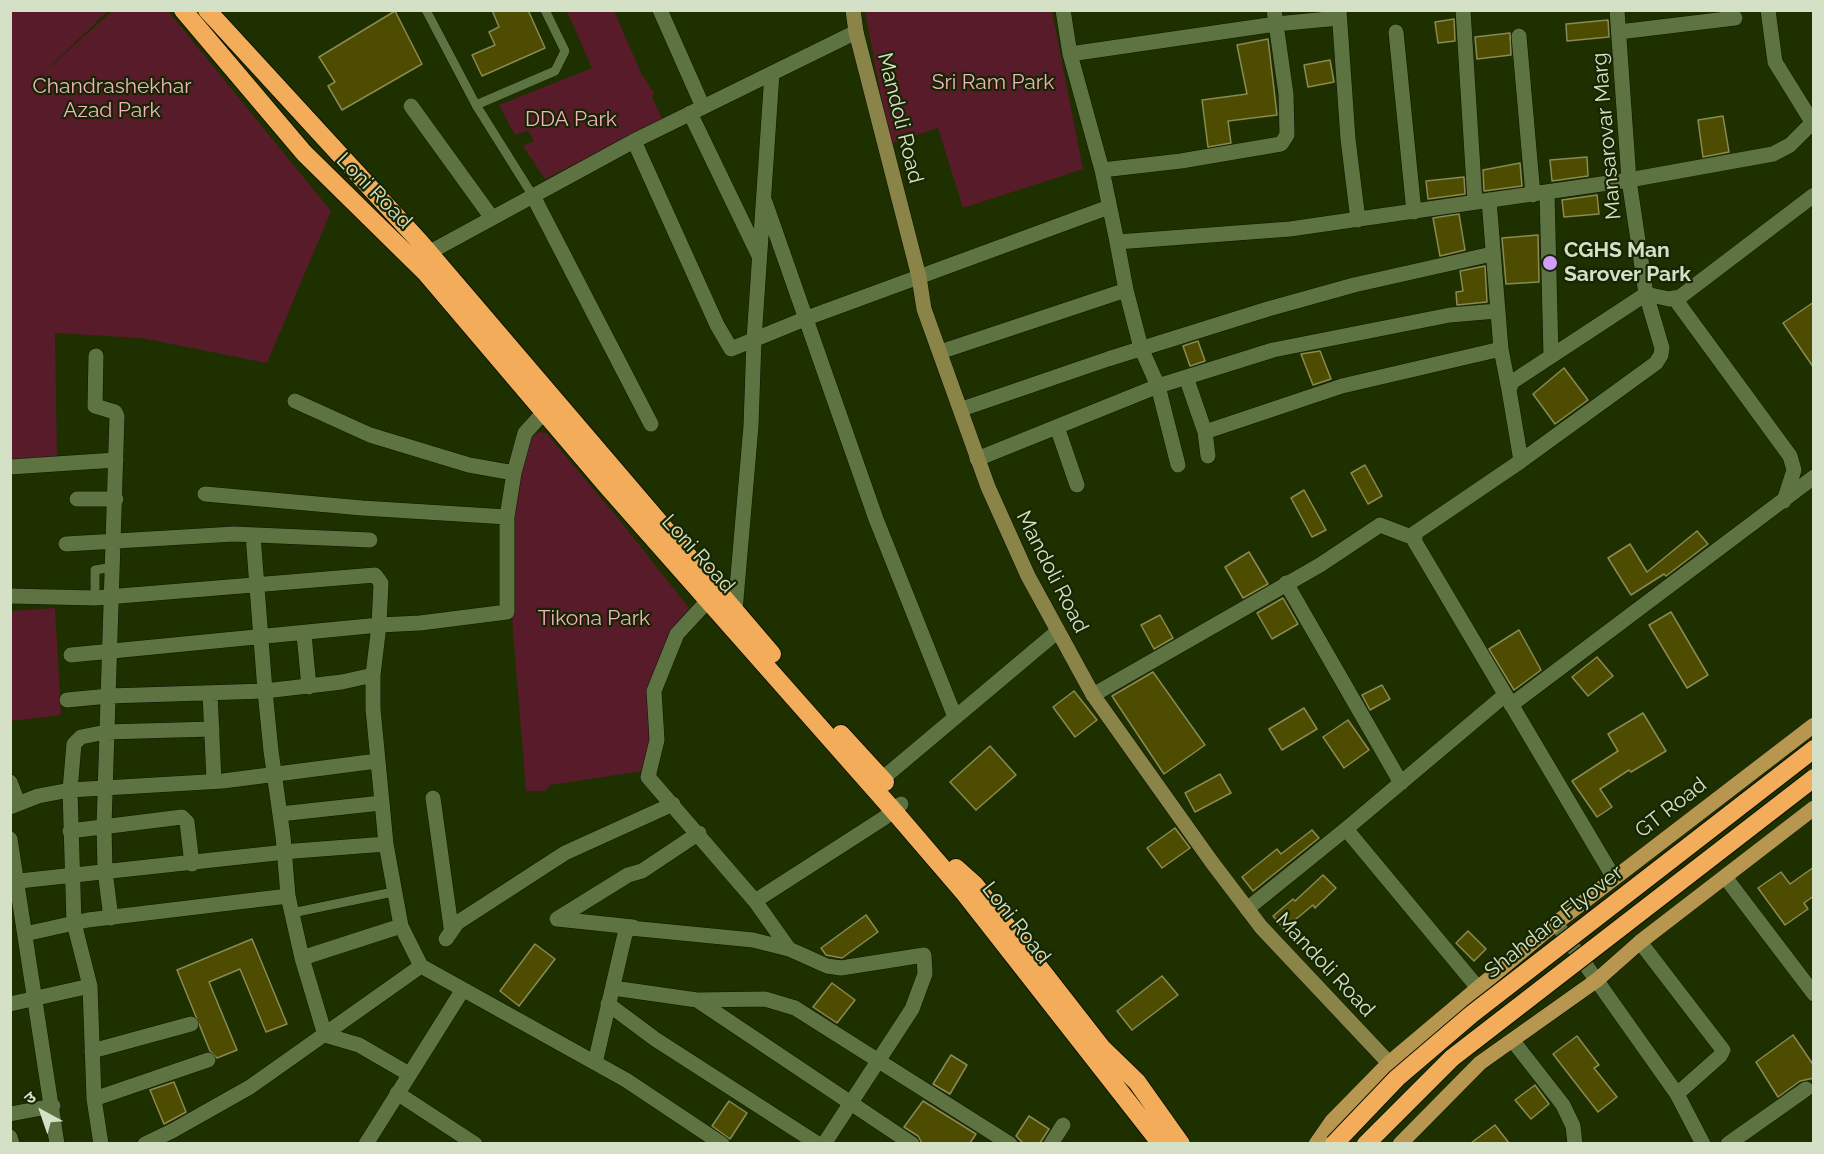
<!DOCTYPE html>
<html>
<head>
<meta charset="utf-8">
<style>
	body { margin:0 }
	#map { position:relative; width:1824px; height:1154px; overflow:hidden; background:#1e3000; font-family:Raleway,"Noto Sans Devanagari",sans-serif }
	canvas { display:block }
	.frame { position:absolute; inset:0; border:12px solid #d4e1c6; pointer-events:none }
	.north { position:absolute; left:12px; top:1082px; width:60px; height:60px; -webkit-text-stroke:4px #172502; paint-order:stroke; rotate:320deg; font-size:16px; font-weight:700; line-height:24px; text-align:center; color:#d4e1c6 }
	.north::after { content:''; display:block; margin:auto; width:21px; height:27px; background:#d4e1c6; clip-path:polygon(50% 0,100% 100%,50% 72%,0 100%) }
</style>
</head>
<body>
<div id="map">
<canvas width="1824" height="1154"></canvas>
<div class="frame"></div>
<div class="north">उ</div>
</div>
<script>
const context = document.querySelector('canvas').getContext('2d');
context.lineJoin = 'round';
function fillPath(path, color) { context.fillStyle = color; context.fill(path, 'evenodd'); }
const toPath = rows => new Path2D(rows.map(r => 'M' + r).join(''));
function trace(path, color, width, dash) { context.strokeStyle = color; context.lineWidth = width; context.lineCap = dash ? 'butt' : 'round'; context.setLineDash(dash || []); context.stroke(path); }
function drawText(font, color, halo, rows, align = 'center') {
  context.font = font + ' Raleway,sans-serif'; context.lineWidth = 4.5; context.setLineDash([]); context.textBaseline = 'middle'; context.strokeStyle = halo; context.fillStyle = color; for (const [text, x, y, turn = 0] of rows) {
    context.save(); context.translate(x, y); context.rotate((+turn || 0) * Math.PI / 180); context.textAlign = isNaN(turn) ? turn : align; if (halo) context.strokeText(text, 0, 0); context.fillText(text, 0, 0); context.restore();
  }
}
fillPath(toPath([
	[11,11,108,11,37,79,112,11,168,11,331,211,267,363,142,338,55,333,57,462,11,465],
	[567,11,614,11,641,73,654,93,652,97,663,120,545,179,523,146,534,141,528,130,515,135,499,105,592,68],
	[865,11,1052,11,1083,169,963,208,938,128,890,144],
	[539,432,546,433,617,517,693,613,664,660,654,729,643,771,550,785,545,791,526,791,510,594,512,529,526,441],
	[55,608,61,715,11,721,11,611]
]), '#581b2a');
const building = toPath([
	[492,10,528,10,545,48,482,76,472,55,495,45,489,32,499,27,492,10],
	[395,11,422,64,342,110,328,86,335,82,319,57,395,11],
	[1454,19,1455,41,1438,43,1435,22,1454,19],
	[1608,20,1609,37,1567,41,1566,24,1608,20],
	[1510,33,1511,55,1477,59,1475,37,1510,33],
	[1268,39,1277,115,1228,121,1231,143,1208,147,1202,100,1247,94,1237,45,1268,39],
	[1330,60,1334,82,1308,87,1304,65,1330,60],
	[1723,116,1729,152,1703,157,1698,120,1723,116],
	[1587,157,1588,176,1552,181,1550,160,1587,157],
	[1520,163,1522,186,1484,191,1483,170,1520,163],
	[1464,177,1465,194,1428,199,1426,181,1464,177],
	[1597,195,1599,214,1564,217,1562,200,1597,195],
	[1459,214,1465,250,1440,256,1433,218,1459,214],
	[1538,235,1539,282,1506,284,1502,238,1538,235],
	[1485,266,1487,302,1457,305,1456,292,1463,291,1460,271,1485,266],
	[1814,302,1814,368,1783,323,1814,302],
	[1198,341,1205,361,1190,366,1183,346,1198,341],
	[1320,351,1331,379,1313,385,1301,354,1320,351],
	[1564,368,1588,400,1555,424,1533,394,1564,368],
	[1365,465,1382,496,1368,504,1351,473,1365,465],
	[1304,490,1326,530,1312,537,1291,498,1304,490],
	[1697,531,1708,544,1666,576,1664,574,1631,595,1608,558,1630,544,1647,572,1697,531],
	[1249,552,1268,584,1243,598,1225,567,1249,552],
	[1283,598,1298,624,1272,639,1257,613,1283,598],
	[1671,612,1708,675,1687,688,1649,625,1671,612],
	[1160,615,1173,638,1154,649,1141,625,1160,615],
	[1519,630,1541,670,1514,690,1489,649,1519,630],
	[1597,657,1613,676,1588,696,1572,677,1597,657],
	[1153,672,1205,745,1164,774,1112,696,1153,672],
	[1382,685,1390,699,1370,710,1362,695,1382,685],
	[1074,691,1097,720,1075,737,1053,707,1074,691],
	[1304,708,1317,729,1282,750,1269,729,1304,708],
	[1643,713,1666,751,1631,772,1629,770,1600,789,1612,807,1597,817,1572,781,1618,751,1608,734,1643,713],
	[1348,720,1369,750,1344,768,1323,737,1348,720],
	[990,746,1016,775,976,810,950,782,990,746],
	[1220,774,1231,793,1195,812,1185,793,1220,774],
	[1175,828,1190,848,1162,868,1147,848,1175,828],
	[1312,830,1319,838,1253,891,1242,877,1277,849,1281,854,1312,830],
	[1814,867,1814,896,1804,903,1808,909,1785,925,1758,888,1781,872,1790,884,1814,867],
	[1323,875,1336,888,1315,908,1313,905,1284,929,1273,916,1293,899,1295,901,1323,875],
	[866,915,878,932,842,958,826,955,821,948,866,915],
	[1468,931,1486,949,1474,961,1456,943,1468,931],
	[252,939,287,1024,266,1032,240,969,209,982,237,1050,217,1058,210,1051,177,970,252,939],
	[535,944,555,959,519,1006,500,991,535,944],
	[1162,976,1178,995,1132,1030,1117,1011,1162,976],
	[832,983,855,1000,837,1023,813,1007,832,983],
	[1793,1035,1814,1066,1814,1078,1800,1081,1778,1097,1756,1062,1793,1035],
	[1577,1036,1599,1065,1594,1068,1617,1097,1598,1112,1553,1054,1577,1036],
	[951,1055,967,1065,950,1094,933,1084,951,1055],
	[174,1082,186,1112,164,1124,150,1090,174,1082],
	[1535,1085,1549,1104,1531,1119,1515,1100,1535,1085],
	[729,1101,747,1113,730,1139,712,1126,729,1101],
	[923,1101,976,1134,970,1143,922,1143,918,1136,904,1127,923,1101],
	[1029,1116,1049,1129,1040,1143,1023,1143,1016,1136,1029,1116],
	[1495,1125,1509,1143,1471,1143,1495,1125]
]);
fillPath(building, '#4e4c00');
trace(building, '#8a8a53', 1.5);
const lane = toPath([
	[426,10,476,105],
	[533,196,476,105,555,71,565,51,545,10],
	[95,598,95,570,113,567],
	[292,913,393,892]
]);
const street = toPath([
	[660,10,703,107],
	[1063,10,1070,54,1102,170,1117,242],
	[1339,10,1348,139,1358,220],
	[1463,10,1475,202],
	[1768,10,1775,62,1814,125],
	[1396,32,1414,212],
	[1619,32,1735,18],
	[1519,36,1533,195],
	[1070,54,1276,24,1274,10],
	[411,106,492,218],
	[690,113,759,256],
	[634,141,717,325,731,349,807,318,1109,207],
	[1102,170,1181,161,1281,144,1287,135,1286,94,1276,24,1339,18],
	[1547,193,1551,356],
	[533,196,651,424],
	[1489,200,1501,349,1509,390],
	[765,202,876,519,955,717],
	[419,258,634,141,856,32],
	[1126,290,1141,348,1158,386,1178,465],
	[1675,299,1790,456,1794,470,1784,501],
	[940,352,1126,290,1117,242,1290,229,1629,180,1773,154,1790,145,1812,123],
	[96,356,95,406,115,412,117,416,104,826,105,871,111,918],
	[1186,377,1205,432,1208,456],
	[295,401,370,435,469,465,514,473],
	[962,409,1108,359,1268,309,1354,285,1492,254],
	[1057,427,1077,485],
	[1205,432,1342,386,1501,349],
	[977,459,1158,386,1273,350,1450,315,1497,311],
	[1521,461,1656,363,1661,355,1662,348,1646,294,1629,180,1617,10],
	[10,467,116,460],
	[205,494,362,508,507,517],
	[77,499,116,499],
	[66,544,234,534,370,540],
	[1286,583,1401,783],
	[714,594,677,634,654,691,657,740,648,777,755,901,789,949],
	[10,596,95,598,375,575,381,583,379,625,71,655],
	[735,611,751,426,754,340,772,73],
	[304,634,309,687],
	[373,675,342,682,265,691,271,751,283,836,288,896,302,958,325,1035,359,1045,409,1074],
	[210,693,214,781],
	[1093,695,1320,565,1380,525,1414,538],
	[67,700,109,696,265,691,253,535],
	[1511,705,1814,477],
	[882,779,1058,631],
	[10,782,18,803],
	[433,798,451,927],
	[10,807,38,796,70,790,223,781,377,761],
	[280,814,381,803],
	[1346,829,1478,988],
	[70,831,182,817,187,822,192,864],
	[10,839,57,1144],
	[386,844,373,709,373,675,379,625,420,623,507,612,507,517,514,473,525,433,544,412],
	[1725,877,1814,994],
	[1614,878,1415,542,1415,533,1521,461,1509,390,1512,382,1646,294,1669,299,1680,297,1814,195],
	[10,882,295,851,386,844,401,926,421,966,626,1080,722,1144],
	[755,901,884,818,901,804],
	[1247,909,1346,829,1505,695],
	[1556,923,1677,1094,1703,1144],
	[633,927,557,919,628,875,642,871,699,833],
	[25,934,88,920,288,896],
	[446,939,457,923,565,853,673,804],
	[1640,942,1723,1050,1720,1056,1677,1094],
	[302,958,401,926],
	[613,988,697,1000,912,1144],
	[697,1000,765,999,795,1008,1010,1144],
	[10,1004,90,986],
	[608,1004,655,1039,818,1144],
	[1513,1041,1563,1105,1573,1126,1575,1144],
	[92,1051,191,1024],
	[595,1063,625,934,630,928,753,940,789,949,827,966,841,968,924,955,925,974,912,1009,824,1144],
	[397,1093,475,1144],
	[94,1099,208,1060],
	[10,1114,53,1106],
	[10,1137,12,1144],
	[101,1144,94,1099,90,986,74,923,70,790,74,744,81,737,106,732,212,729],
	[145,1144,172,1131,250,1087,421,966],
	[366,1144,462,991],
	[1051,1144,1063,1125],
	[1728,1144,1806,1089]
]);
const secondary = toPath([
	[853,10,856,32,919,277,924,309,988,487,1028,576,1093,695,1211,861,1261,927,1389,1063]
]);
const primary = toPath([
	[1316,1144,1332,1121,1389,1063,1478,988,1556,923,1814,725],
	[1400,1144,1480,1063,1597,980,1640,942,1814,808]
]);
const highway = toPath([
	[183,10,304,153,425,272,606,485,893,810,965,894,1161,1144],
	[207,10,420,242,772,654],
	[841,734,885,782],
	[956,868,975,885,1102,1048,1137,1082,1181,1144]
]);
trace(lane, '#0c1601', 10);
trace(street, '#0c1601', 16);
trace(secondary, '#0c1601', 16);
trace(primary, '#0c1601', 16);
trace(highway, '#0c1601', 20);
trace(lane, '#5d7342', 9);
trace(street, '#5d7342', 15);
trace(secondary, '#8a8449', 15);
trace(primary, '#b79650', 15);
trace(highway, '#f3ad5a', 18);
const highwayBridge = toPath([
	[1334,1144,1397,1078,1472,1014,1814,749],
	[1366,1144,1452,1058,1814,778]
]);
trace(highwayBridge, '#0c1601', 20, []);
trace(highwayBridge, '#f3ad5a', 18);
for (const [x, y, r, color] of [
	[1550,263,8,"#d29dfd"]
]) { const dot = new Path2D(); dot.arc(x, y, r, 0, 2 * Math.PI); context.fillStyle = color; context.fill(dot); trace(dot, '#172502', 2); }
drawText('21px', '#f0b3bd', '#172502', [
	["Sri Ram Park",993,83],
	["Chandrashekhar",112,87],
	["Azad Park",112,111],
	["DDA Park",571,120],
	["Tikona Park",594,619]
]);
drawText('21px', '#d4e1c6', '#172502', [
	["Mandoli Road",900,118,76],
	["Mansarovar Marg",1607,136,-95],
	["Loni Road",374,191,45],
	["Loni Road",698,554,48],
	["Mandoli Road",1052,572,63],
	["GT Road",1671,808,-38],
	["Shahdara Flyover",1554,922,-38],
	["Loni Road",1016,923,52],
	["Mandoli Road",1325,965,47]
]);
drawText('bold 21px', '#d4e1c6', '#172502', [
	["CGHS Man",1564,251],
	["Sarover Park",1564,275]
], 'left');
</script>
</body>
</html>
